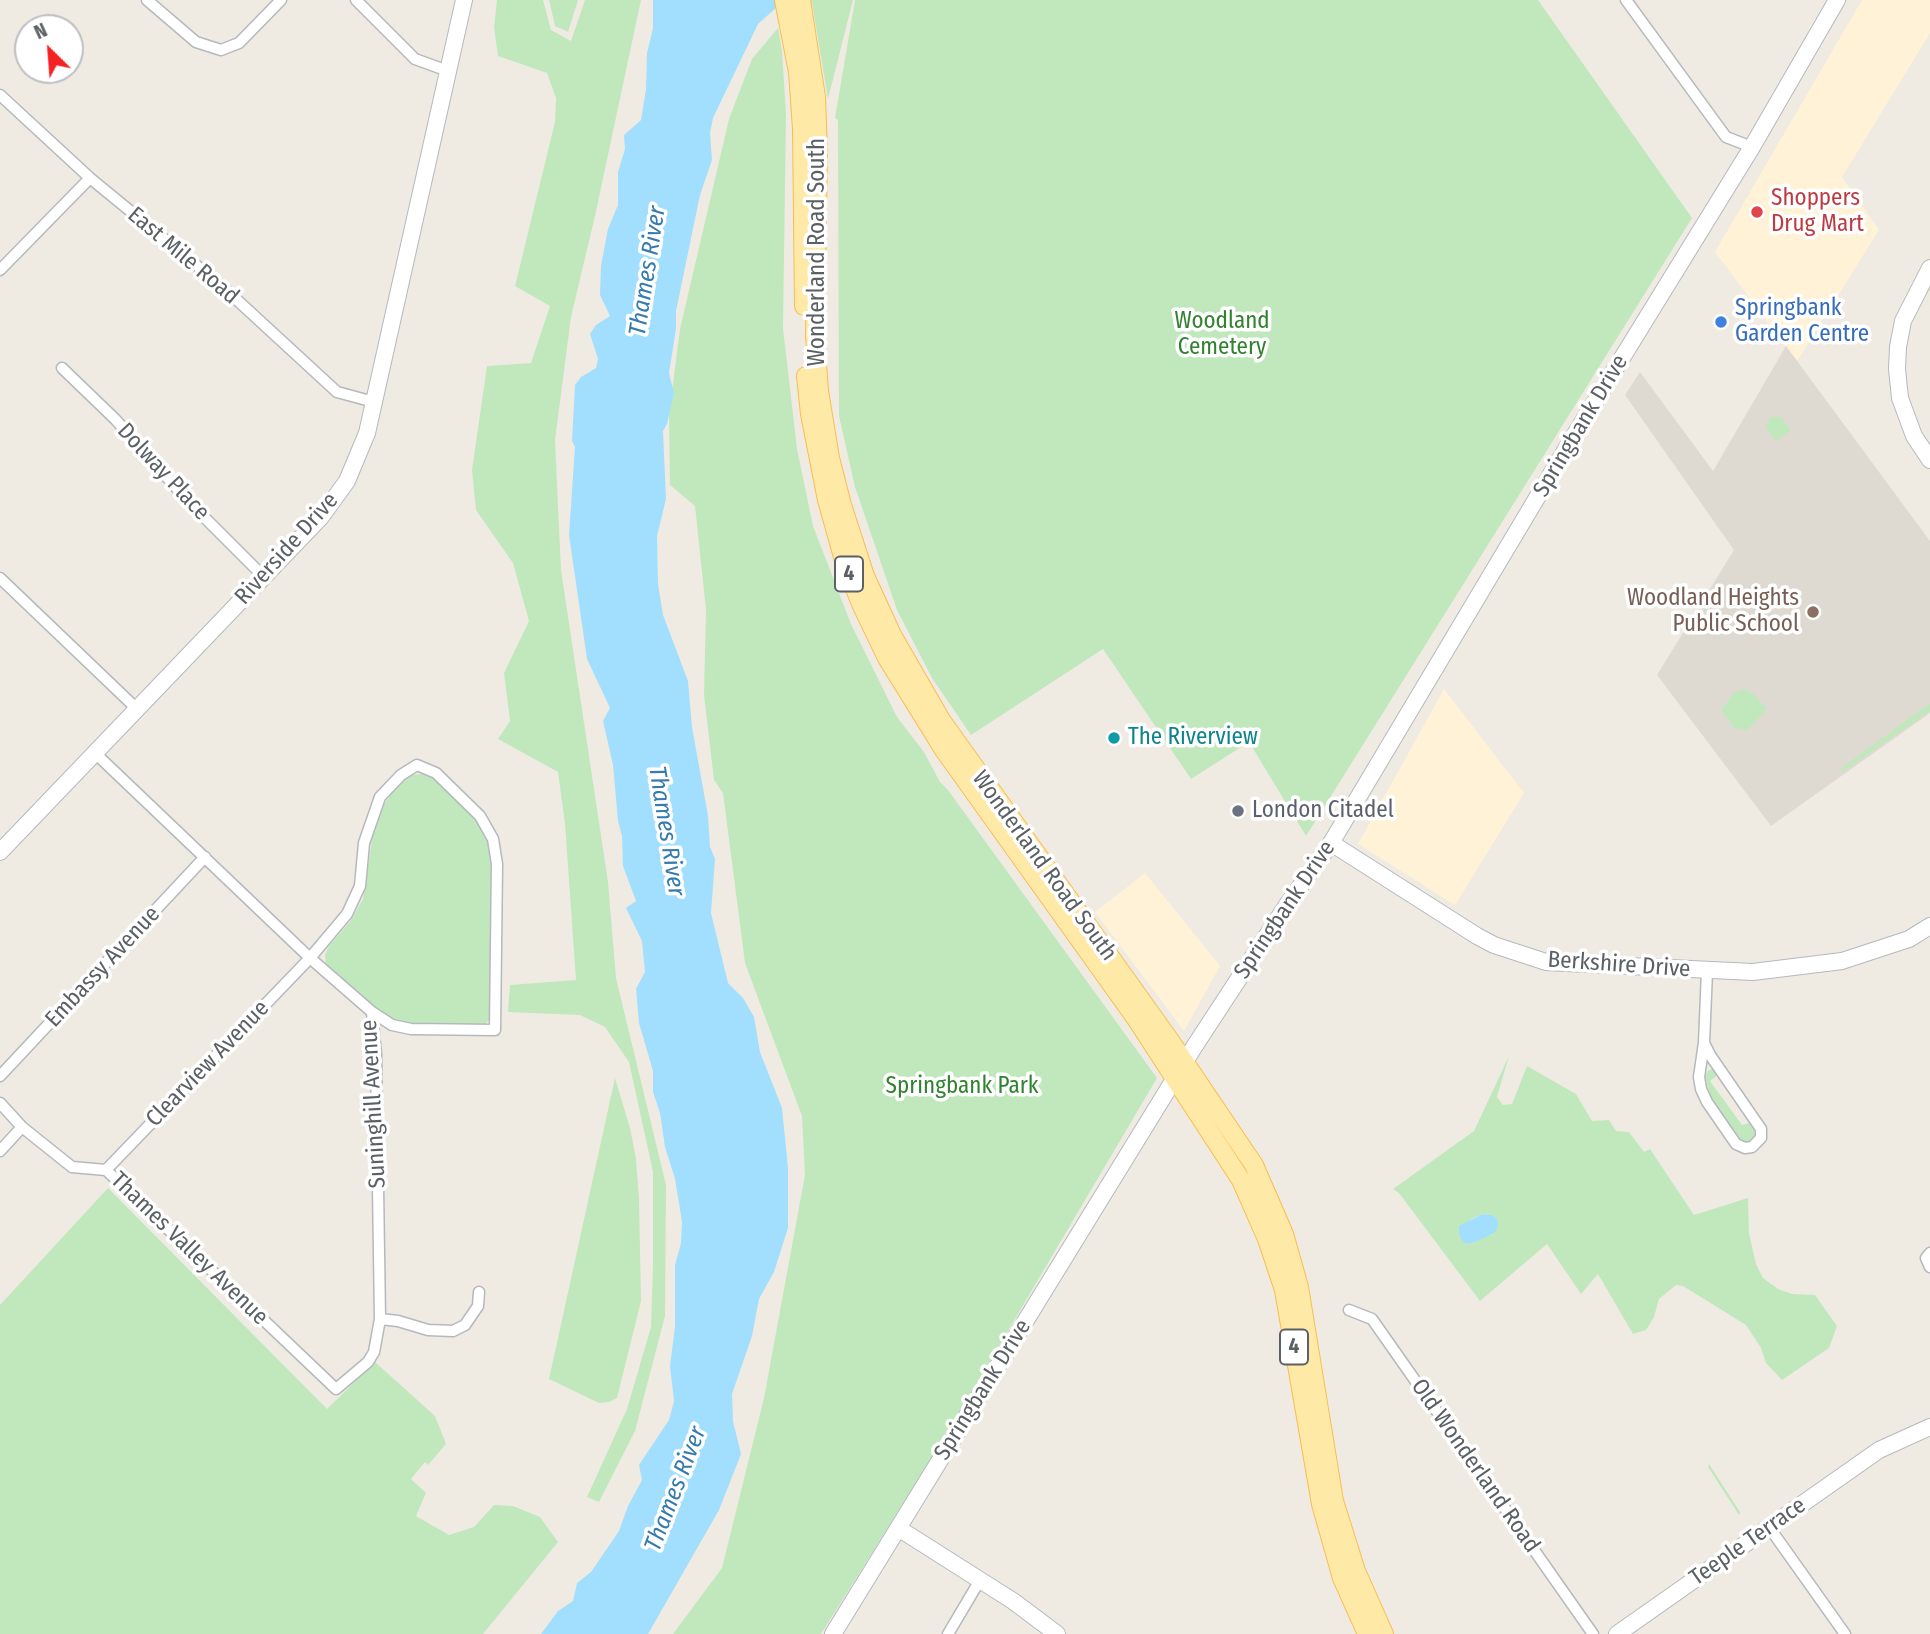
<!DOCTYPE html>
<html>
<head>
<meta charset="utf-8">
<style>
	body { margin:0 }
	#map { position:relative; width:1930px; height:1634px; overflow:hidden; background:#efebe2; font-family:"Fira Sans Condensed",sans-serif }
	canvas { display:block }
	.north { position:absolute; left:14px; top:14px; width:70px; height:70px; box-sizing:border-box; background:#fff; border:2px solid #bdbfc1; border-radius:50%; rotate:335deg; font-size:19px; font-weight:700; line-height:28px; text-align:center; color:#5b6064 }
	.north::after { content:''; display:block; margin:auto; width:24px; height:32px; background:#f52224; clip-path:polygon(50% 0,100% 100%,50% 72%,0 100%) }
</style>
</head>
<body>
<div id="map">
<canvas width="1930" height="1634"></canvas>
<div class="north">N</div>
</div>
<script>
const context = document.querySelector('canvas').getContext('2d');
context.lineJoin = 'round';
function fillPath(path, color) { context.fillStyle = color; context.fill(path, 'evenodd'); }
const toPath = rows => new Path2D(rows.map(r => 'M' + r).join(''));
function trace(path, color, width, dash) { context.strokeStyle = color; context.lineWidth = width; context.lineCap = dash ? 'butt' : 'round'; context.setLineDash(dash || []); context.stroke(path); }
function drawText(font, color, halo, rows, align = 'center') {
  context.font = font + ' "Fira Sans Condensed",sans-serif'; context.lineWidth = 7; context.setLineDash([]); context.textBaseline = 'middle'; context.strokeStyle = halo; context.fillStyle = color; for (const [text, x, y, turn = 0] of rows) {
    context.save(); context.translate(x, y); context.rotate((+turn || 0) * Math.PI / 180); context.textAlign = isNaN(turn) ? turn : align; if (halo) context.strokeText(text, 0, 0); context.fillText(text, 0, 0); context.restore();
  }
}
fillPath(toPath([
	[1862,0,1930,0,1930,33,1842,177,1879,230,1797,361,1715,252],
	[1444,689,1524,793,1455,905,1358,844],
	[1145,873,1220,966,1184,1031,1095,912]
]), '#fff2d7');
fillPath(toPath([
	[1786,346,1930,541,1930,713,1771,826,1657,675,1734,550,1625,395,1640,372,1713,471]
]), '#dfdad1');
fillPath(toPath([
	[497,0,543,0,551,30,571,41,585,0,641,0,595,216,571,317,555,440,561,570,608,882,616,978,666,1185,665,1316,635,1431,599,1502,587,1497,627,1409,651,1327,653,1266,653,1172,629,1062,605,1027,580,1015,508,1012,510,985,576,980,565,824,558,772,498,739,510,721,504,673,529,621,513,563,476,510,472,470,487,366,531,363,550,306,515,286,555,122,556,98,547,73,498,56,494,27],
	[549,0,578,0,568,32,555,26],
	[811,0,853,0,828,99,812,3],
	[855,0,1538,0,1692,218,1306,836,1249,742,1191,779,1103,649,971,735,932,678,897,610,855,487,839,416,838,120,835,118],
	[778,28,782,51,786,114,783,328,797,449,813,526,851,624,897,717,924,752,940,782,948,790,1157,1078,956,1419,821,1634,673,1634,722,1568,764,1398,805,1175,802,1116,745,963,723,793,714,780,704,695,706,610,695,506,670,485,669,415,680,329,729,119,752,59],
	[1771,417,1781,417,1791,430,1776,441,1765,427],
	[1745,689,1754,694,1767,709,1747,730,1734,728,1721,710,1734,693],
	[1930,703,1930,711,1844,771,1840,769],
	[422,774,433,778,474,817,484,832,492,854,491,1014,489,1020,484,1025,417,1024,397,1021,381,1013,326,964,325,955,329,946,350,922,363,899,374,826,382,807,395,789,411,775],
	[1509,1056,1497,1097,1503,1105,1512,1104,1527,1066,1576,1094,1592,1121,1609,1120,1616,1131,1629,1132,1644,1152,1650,1149,1694,1215,1748,1198,1749,1233,1756,1264,1763,1278,1778,1289,1792,1294,1815,1295,1837,1326,1829,1348,1782,1380,1766,1363,1761,1348,1746,1325,1683,1286,1676,1285,1659,1299,1654,1317,1646,1330,1633,1334,1598,1274,1581,1294,1547,1244,1480,1301,1399,1193,1393,1189,1474,1131],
	[1482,1214,1492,1215,1494,1233,1468,1244,1471,1219],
	[1714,1068,1718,1075,1710,1081,1742,1125,1749,1123,1754,1128,1755,1136,1752,1141,1747,1143,1741,1142,1711,1099,1705,1076,1708,1071],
	[615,1078,630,1128,636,1159,639,1198,641,1301,617,1398,609,1402,599,1403,549,1379],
	[108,1188,327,1409,375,1362,435,1416,446,1444,428,1465,425,1462,411,1479,426,1493,416,1516,449,1535,474,1527,494,1505,513,1506,540,1517,558,1542,483,1634,0,1634,0,1305],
	[1709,1464,1740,1512,1739,1515,1708,1467]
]), '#c1e8bd');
fillPath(toPath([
	[653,0,785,0,758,24,713,118,710,133,712,160,700,195,676,311,676,329,669,373,674,393,667,424,663,431,666,499,657,536,658,584,663,615,688,681,692,727,708,816,710,847,715,859,711,913,728,983,743,998,754,1017,760,1052,782,1108,788,1168,788,1228,774,1272,759,1299,752,1336,732,1394,733,1421,741,1454,719,1510,648,1634,541,1634,558,1611,573,1601,577,1583,591,1572,619,1531,628,1506,642,1480,639,1465,669,1420,674,1401,670,1366,675,1327,675,1265,681,1243,682,1222,675,1179,665,1147,660,1113,653,1092,653,1071,639,1023,636,989,645,972,642,941,626,908,636,901,623,866,622,836,618,821,613,765,603,721,610,708,587,659,569,535,575,447,572,441,575,385,581,377,596,368,598,359,590,334,596,325,610,316,600,295,601,266,608,229,618,205,618,172,625,149,624,135,641,120,646,89,647,53,653,28],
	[1482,1214,1492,1215,1498,1220,1498,1227,1494,1233,1480,1240,1468,1244,1463,1242,1459,1234,1459,1226]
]), '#a2dfff');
const street = toPath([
	[147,0,196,42,221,50,239,43,281,0],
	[356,0,415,59,448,71],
	[1626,0,1726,137,1752,147],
	[0,95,90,178,224,288,337,392,374,402],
	[0,270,90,178],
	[62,368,115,419,189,502,264,577],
	[0,578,137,709],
	[1704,1043,1710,1055,1761,1129,1761,1138,1752,1147,1745,1148,1736,1144,1707,1102,1701,1089,1699,1077,1704,1043,1707,971],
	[0,1076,205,857],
	[0,1103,22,1127,72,1167,106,1170,336,1389,368,1362,374,1352,380,1319,376,1054,372,1012,310,958,95,753],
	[0,1151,22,1127],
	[106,1170,310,958,347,914,360,886,364,843,380,797,401,775,417,765,436,773,480,816,493,839,497,864,495,1030,411,1029,392,1025,372,1012],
	[1930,1253,1926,1258,1930,1267],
	[1349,1310,1372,1319,1593,1634],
	[380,1319,398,1321,428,1330,453,1331,465,1325,478,1306,479,1292],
	[1769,1527,1845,1634],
	[948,1634,980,1580]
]);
const secondary = toPath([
	[1930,268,1903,321,1898,347,1897,369,1900,398,1914,436,1930,460],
	[1331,843,1477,936,1494,945,1546,962,1753,972,1842,961,1909,939,1930,926],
	[0,852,321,517,347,481,367,433,464,0],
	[898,1528,1013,1601,1057,1634],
	[833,1634,1194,1047,1287,905,1331,843,1569,444,1752,147,1837,0],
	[1617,1634,1879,1450,1930,1427]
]);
const primary = toPath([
	[784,0,798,72,802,129,804,306],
	[801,0,816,97,818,151,815,336,819,391,830,458,842,505,865,576,892,635,941,720,1171,1042,1254,1165,1284,1234,1299,1287,1334,1501,1356,1571,1384,1634],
	[806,376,810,414,827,500,845,564,862,606,887,658,944,750,1137,1020,1241,1180,1267,1239,1284,1290,1321,1504,1342,1578,1367,1634]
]);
trace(street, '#b5b9be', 13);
trace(secondary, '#b4b9be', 18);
trace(primary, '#fbbc4f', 20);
trace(street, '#fff', 10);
trace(secondary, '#fff', 16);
trace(primary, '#ffe9a7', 18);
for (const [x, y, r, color] of [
	[1757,212,7,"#e0444e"],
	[1721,322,7,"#3f7fe0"],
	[1813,612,7,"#8d6e63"],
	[1114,738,7,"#0f9aa8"],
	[1238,811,7,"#6b7280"]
]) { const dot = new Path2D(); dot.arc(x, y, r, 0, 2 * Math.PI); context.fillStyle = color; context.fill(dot); trace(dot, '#fff', 2.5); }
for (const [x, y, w] of [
	[849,574,28],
	[1294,1347,28]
]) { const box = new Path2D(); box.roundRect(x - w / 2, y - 17.5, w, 35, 5); context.fillStyle = '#fff'; context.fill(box); trace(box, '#5b6064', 2); }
drawText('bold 21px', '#5b6064', null, [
	["4",849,574],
	["4",1294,1347]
]);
drawText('23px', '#be3a42', '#fff', [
	["Shoppers",1771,199],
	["Drug Mart",1771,225]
], 'left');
drawText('23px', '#5b6064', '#fff', [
	["Wonderland Road South",818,252,-90],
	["East Mile Road",183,256,40],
	["Springbank Drive",1581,426,-59],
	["Dolway Place",163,472,47],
	["Riverside Drive",287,549,-48],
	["Wonderland Road South",1044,866,54],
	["Springbank Drive",1285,910,-56],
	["Berkshire Drive",1619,965,4],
	["Embassy Avenue",103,967,-47],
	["Clearview Avenue",208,1064,-46],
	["Suninghill Avenue",374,1104,-93],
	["Thames Valley Avenue",189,1249,44],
	["Springbank Drive",983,1390,-58],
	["Old Wonderland Road",1475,1466,55],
	["Teeple Terrace",1748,1542,-35]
]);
drawText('23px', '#366cbe', '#fff', [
	["Springbank",1735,309],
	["Garden Centre",1735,335]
], 'left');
drawText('23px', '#30822e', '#fff', [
	["Woodland",1222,322],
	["Cemetery",1222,348],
	["Springbank Park",962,1087]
]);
drawText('23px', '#785e54', '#fff', [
	["Woodland Heights",1799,599],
	["Public School",1799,625]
], 'right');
drawText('23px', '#0d838f', '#fff', [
	["The Riverview",1128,738]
], 'left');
drawText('23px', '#5b616d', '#fff', [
	["London Citadel",1252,811]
], 'left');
drawText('italic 24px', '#367baf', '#fff', [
	["Thames River",648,271,-81],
	["Thames River",666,831,81],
	["Thames River",676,1489,-69]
]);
</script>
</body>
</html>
